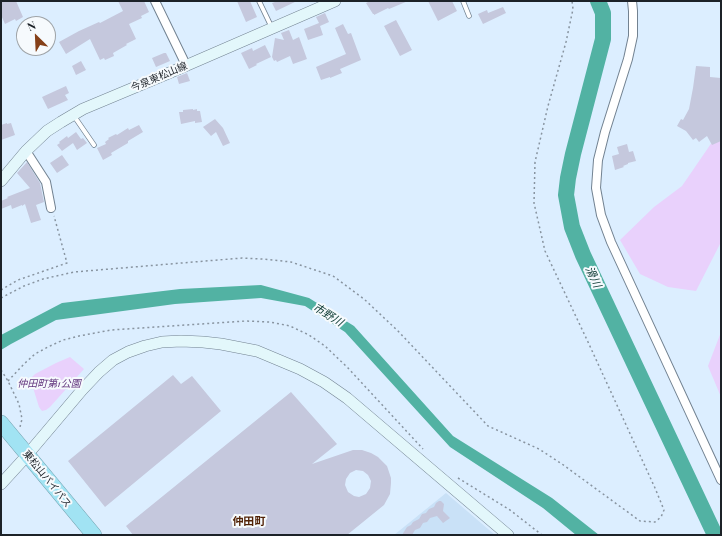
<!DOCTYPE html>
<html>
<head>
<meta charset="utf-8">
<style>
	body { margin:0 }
	#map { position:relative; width:722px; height:536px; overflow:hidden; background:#dceeff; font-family:"Playfair Display",serif }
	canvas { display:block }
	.frame { position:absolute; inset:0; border:2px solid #1c2228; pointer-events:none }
	.north { position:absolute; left:16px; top:16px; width:40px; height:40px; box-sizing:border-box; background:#f6fafd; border:1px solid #9fa4a8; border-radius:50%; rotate:336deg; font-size:11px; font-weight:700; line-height:16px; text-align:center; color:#1c2228 }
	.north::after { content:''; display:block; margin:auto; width:14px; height:18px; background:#854019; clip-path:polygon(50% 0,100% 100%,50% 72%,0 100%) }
</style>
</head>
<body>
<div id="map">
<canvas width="722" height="536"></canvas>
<div class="frame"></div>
<div class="north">N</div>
</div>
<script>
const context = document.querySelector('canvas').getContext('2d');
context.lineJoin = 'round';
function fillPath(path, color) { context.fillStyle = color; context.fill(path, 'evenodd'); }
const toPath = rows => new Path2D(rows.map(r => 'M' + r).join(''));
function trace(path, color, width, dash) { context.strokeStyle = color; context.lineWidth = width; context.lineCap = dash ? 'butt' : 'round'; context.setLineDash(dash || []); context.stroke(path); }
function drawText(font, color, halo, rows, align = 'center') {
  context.font = font + ' "Playfair Display","Noto Sans JP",serif'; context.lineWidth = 4; context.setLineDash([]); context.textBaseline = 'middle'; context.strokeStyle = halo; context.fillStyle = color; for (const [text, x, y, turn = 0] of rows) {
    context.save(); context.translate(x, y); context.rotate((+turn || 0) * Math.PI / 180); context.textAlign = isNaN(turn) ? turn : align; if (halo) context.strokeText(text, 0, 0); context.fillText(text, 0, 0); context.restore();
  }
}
fillPath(toPath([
	[446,493,495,535,394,535]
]), '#c9e1f7');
fillPath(toPath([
	[721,129,721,242,696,291,668,287,640,274,620,240,654,207,682,186],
	[721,332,721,397,708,366],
	[70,357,84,369,50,407,46,410,42,411,39,407,31,381,31,378,35,374,56,363]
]), '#e9d1fc');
fillPath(toPath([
	[261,285,309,298,354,326,453,436,552,498,599,535,576,535,543,508,450,447,345,332,305,306,261,298,175,304,56,320,11,344,1,350,1,335,62,303,180,289]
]), '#52b2a3');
trace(toPath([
	[598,1,603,13,603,39,573,154,568,178,566,195,572,227,583,255,715,535]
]), '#52b2a3', 16);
fillPath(toPath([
	[1,1,16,1,23,17,16,21,15,19,5,24,1,15],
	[118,1,144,1,149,12,141,16,142,18,129,24,136,39,126,44,127,45,113,53,114,56,105,60,104,58,100,60,90,39,66,54,59,42,79,31,99,22,100,23,123,11],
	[237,1,250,1,257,17,246,22],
	[278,1,297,1,276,11,272,3],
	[370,1,408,1,389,9,388,8,374,15,374,14,373,14,366,3],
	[428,1,452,1,457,11,438,21],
	[503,7,506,13,483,24,478,14,487,10,488,13],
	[325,13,329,22,320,26,323,35,308,40,304,29,319,23,316,17],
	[396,20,412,50,400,56,384,26],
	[343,24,348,34,351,33,361,60,340,69,342,73,330,78,330,77,321,80,316,67,346,54,335,28],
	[289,30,293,40,299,37,307,59,293,64,290,56,277,62,276,60,274,61,272,57,275,38,284,40,281,33],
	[265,45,271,57,256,64,257,65,249,69,241,53,252,48,253,51],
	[164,53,166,53,170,61,156,67,152,58],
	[81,61,86,70,76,75,72,66],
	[696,66,710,67,710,77,721,78,721,141,712,145,707,136,699,142,696,138,693,140,686,131,677,126,681,119,683,120,689,109,693,88],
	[187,73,190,81,179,84,177,77],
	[66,86,69,93,65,95,68,100,48,109,42,97],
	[193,109,193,110,197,109,197,111,200,111,202,122,195,123,195,121,181,124,179,112,183,112,183,110],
	[215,119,223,128,230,143,223,146,216,132,211,136,203,127],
	[7,123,7,124,11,123,15,135,1,140,1,125],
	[139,125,143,132,128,141,128,143,111,153,112,155,103,160,97,148,106,144,105,142,109,139,108,138,116,134,117,135,128,128,129,130],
	[76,132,81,139,83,138,87,143,77,150,73,143,62,151,57,145,60,143,59,142,67,136,68,138],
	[627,144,629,152,633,151,636,161,628,163,628,164,623,166,624,167,615,170,612,156,619,154,617,147],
	[62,155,69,165,57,173,50,163],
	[27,162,40,183,44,202,36,205,41,220,31,223,25,204,22,206,22,205,12,209,11,205,1,209,1,201,8,198,7,197,30,188,17,173],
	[173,375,181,384,192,376,221,411,105,507,68,461],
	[291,392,337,444,312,464,353,450,362,450,371,453,378,457,387,466,391,478,391,483,390,494,384,505,347,535,133,535,126,526],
	[356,470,363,471,368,475,371,481,370,488,366,494,359,497,354,496,348,492,345,485,346,479,350,473],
	[439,501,441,501,444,504,443,511,450,518,443,523,437,516,430,518,427,522,423,523,420,528,415,530,412,535,402,535,407,527,411,525,413,522,419,519,422,514,426,513,429,509,434,507,436,503]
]), '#c5c8dd');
const lane = toPath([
	[259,1,272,28],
	[463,1,469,16],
	[74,116,94,145]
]);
const street = toPath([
	[155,1,186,65],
	[632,1,633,11,633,36,628,59,605,132,598,160,596,188,601,215,611,242,721,480],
	[26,151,46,182,51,208]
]);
const secondary = toPath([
	[1,181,26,151,47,131,61,122,83,109,169,73,335,1],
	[1,484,22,461,82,390,99,372,113,360,128,352,145,346,162,342,181,341,203,342,221,344,257,351,300,369,324,382,347,398,508,535]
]);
const highway = toPath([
	[1,423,94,535]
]);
trace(lane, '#728291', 5.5);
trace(street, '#728291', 10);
trace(secondary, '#728291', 12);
trace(highway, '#729fac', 16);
trace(toPath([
	[1,290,18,280,67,263,54,216],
	[1,298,24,286,43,279,74,272,242,258,263,259,291,262,333,276,364,299,398,331,488,426,539,449,562,464,640,521,655,522,661,517,664,510,655,488,588,342,545,251,534,203,535,162,548,106,566,42,573,9,572,1],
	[1,370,8,381,19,404,22,419,20,427],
	[8,381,24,364,35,354,48,347,63,340,79,336,111,330,246,321,270,322,290,326,309,335,325,346,348,368,423,449],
	[458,478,510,510,542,535]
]), '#8894a0', 1.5, [2, 3]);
trace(lane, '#fff', 4);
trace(street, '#fff', 8);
trace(secondary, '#e3f7fb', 11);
trace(highway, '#a1e3f3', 15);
drawText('10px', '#1c2228', '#f6fafd', [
	["今泉東松山線",159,77,-23],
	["東松山バイパス",47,479,51]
]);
drawText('italic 10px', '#62357e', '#f6fafd', [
	["仲田町第1公園",49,384]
]);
drawText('italic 11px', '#0b3932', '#f6fafd', [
	["滑川",593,277,65],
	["市野川",328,315,32]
]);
drawText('bold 11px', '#512206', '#f6fafd', [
	["仲田町",249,522]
]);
</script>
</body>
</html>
